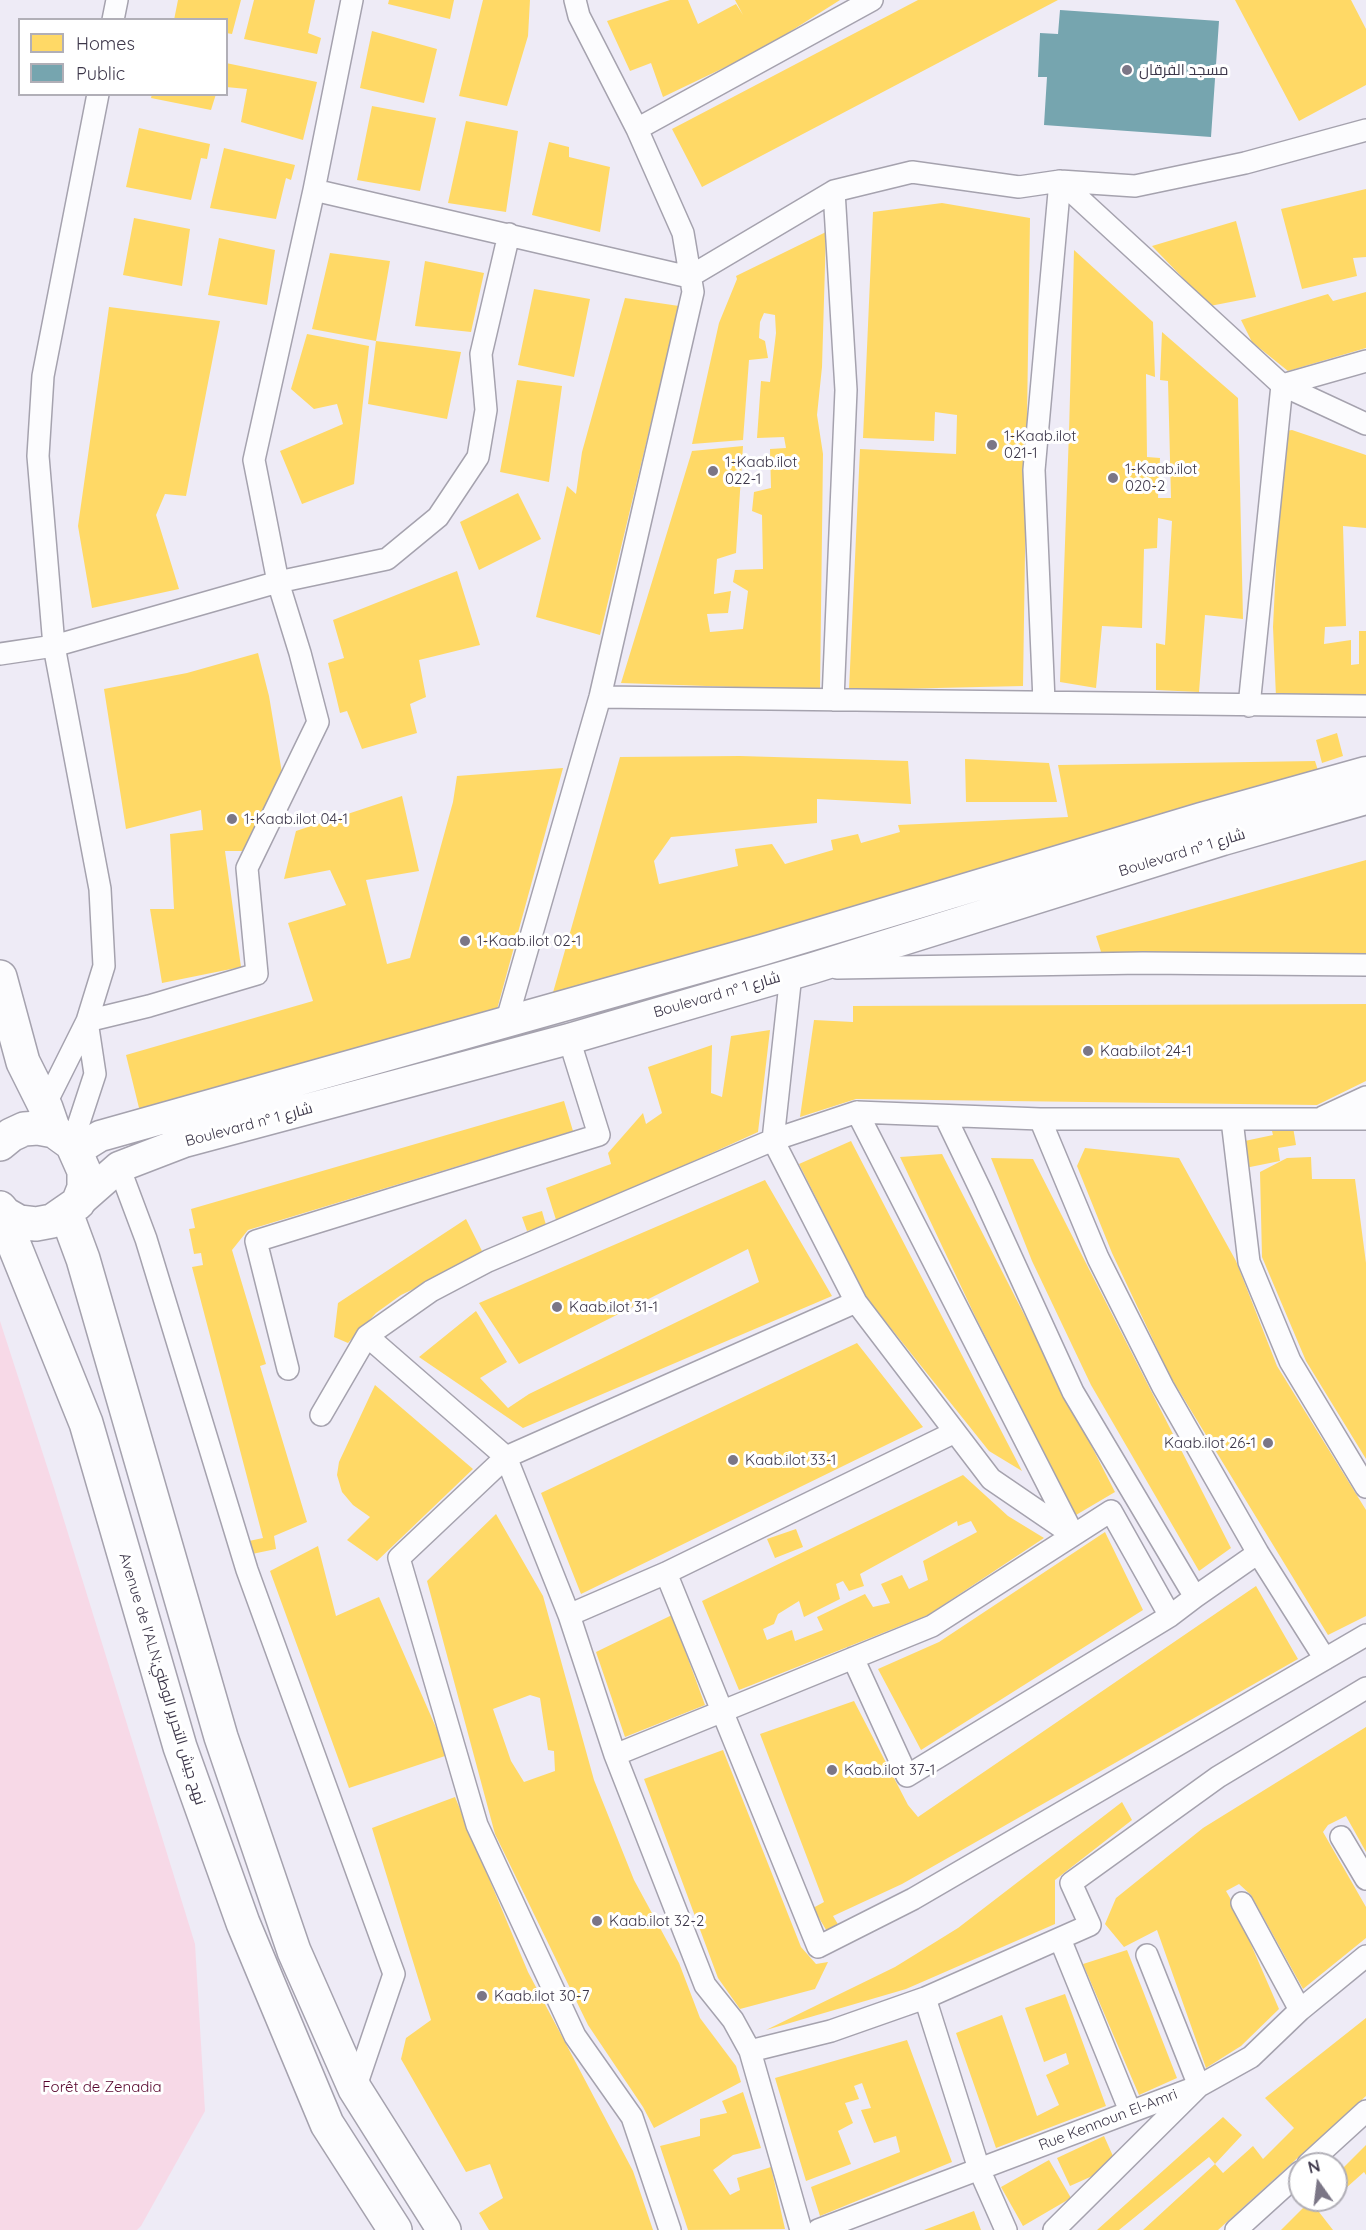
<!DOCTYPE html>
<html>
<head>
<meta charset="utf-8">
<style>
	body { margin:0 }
	#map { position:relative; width:1366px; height:2230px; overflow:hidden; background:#eeebf6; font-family:Quicksand,sans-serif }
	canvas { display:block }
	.legend { position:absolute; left:18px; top:18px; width:210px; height:78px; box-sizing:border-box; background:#fff; border:2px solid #b1afb7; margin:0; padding:8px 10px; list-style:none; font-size:18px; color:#3d374a }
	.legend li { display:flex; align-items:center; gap:12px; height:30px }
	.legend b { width:30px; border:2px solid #b1afb7 }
	.north { position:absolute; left:1288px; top:2152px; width:60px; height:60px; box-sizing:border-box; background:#fff; border:2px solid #b1afb7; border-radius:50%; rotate:346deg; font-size:16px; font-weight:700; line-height:24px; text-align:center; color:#3d374a }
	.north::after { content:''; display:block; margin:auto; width:21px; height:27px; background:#7b7686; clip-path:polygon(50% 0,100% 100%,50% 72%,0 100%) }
</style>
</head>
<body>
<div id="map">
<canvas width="1366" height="2230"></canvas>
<ul class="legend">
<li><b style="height:16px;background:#ffd966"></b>Homes</li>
<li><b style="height:16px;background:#76a5af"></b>Public</li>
</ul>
<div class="north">N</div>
</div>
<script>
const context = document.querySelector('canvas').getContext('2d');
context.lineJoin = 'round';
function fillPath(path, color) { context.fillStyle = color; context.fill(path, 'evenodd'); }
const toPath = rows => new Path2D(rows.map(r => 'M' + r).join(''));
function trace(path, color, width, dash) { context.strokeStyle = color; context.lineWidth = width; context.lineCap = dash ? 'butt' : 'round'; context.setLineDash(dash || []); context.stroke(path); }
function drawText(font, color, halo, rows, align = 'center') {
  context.font = font + ' Quicksand,Cairo,sans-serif'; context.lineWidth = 6; context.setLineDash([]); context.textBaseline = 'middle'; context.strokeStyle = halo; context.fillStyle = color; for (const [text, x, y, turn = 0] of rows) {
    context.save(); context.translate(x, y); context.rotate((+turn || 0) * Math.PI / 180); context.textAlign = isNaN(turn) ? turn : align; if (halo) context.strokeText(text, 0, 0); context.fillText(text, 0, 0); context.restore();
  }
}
fillPath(toPath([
	[0,1321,54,1488,195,1944,205,2111,141,2226,137,2230,0,2230]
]), '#f7d9e7');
fillPath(toPath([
	[178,0,241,0,232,34,226,33,226,20,174,20],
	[254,0,315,0,308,33,321,38,317,54,244,39],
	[389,0,454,0,450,19,388,4],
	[483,0,530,0,528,36,507,106,459,96],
	[670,0,688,0,698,24,736,4,743,15,735,0,840,0,761,50,663,97,651,63,630,71,607,21],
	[918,0,1058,0,702,187,672,129],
	[1235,0,1351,0,1366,29,1366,85,1299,121],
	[372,31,437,49,424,103,360,88],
	[226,63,317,82,303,140,241,122,247,89,226,87],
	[152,94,216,94,211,110,151,98],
	[372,106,436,118,420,191,357,180],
	[466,121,518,131,506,212,448,203],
	[139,128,210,144,207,159,201,158,191,200,126,187],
	[549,142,569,147,569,157,610,167,600,232,532,215],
	[224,148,295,165,291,180,286,178,276,219,210,208],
	[1366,189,1366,257,1353,258,1357,276,1302,289,1281,209],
	[942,203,1030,218,1023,686,849,690,860,449,956,454,957,415,935,412,934,441,863,438,873,212],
	[134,218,190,229,182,286,123,275],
	[1236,221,1256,297,1210,306,1152,246],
	[826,232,822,367,817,415,823,454,820,690,621,683,692,451,743,446,736,553,717,559,714,594,731,591,728,613,707,614,710,632,743,629,748,591,733,582,735,570,763,569,762,515,752,511,754,492,771,488,770,449,786,448,784,437,757,438,761,381,770,382,776,333,775,315,764,313,760,322,759,338,765,341,768,358,749,360,743,440,692,444,719,323,737,279,736,276],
	[219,238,275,250,267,305,208,295],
	[1074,250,1153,322,1155,377,1146,374,1147,457,1160,458,1158,498,1171,498,1168,381,1160,380,1162,332,1238,398,1243,619,1205,615,1199,692,1156,690,1156,643,1165,645,1172,521,1158,518,1157,548,1144,549,1142,628,1102,626,1096,688,1060,682,1069,432],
	[330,253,390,261,376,341,312,329],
	[425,261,484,273,471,332,415,326],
	[534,289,590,299,574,377,518,365],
	[1366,292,1366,348,1288,371,1252,342,1241,320,1328,294,1333,301],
	[625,298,679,306,600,635,536,617,567,486,576,494,582,452],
	[109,307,220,321,186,496,165,494,156,515,179,589,92,608,78,526],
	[307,334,369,346,354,484,302,504,280,451,343,424,337,404,314,409,291,389],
	[376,341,461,352,447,419,368,404],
	[517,380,562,386,549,482,500,472],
	[1292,430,1366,455,1366,528,1343,526,1346,626,1325,627,1324,644,1351,640,1351,665,1359,664,1359,631,1366,631,1366,698,1276,697,1273,627,1280,482,1286,431],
	[518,493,541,539,479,570,460,522],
	[457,571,480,645,419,660,426,697,410,704,417,733,362,749,347,711,340,713,328,663,344,658,333,620],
	[258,653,269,696,282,773,247,851,225,851,241,967,162,983,150,909,174,909,170,834,203,830,201,810,126,829,104,689,187,673],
	[1337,733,1343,756,1322,763,1316,740],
	[740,756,908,761,911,804,817,799,817,823,671,837,654,861,659,884,738,866,735,849,772,844,785,864,833,850,831,840,858,834,861,843,900,832,898,825,1068,817,1058,765,1315,761,1321,780,552,996,620,757],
	[965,759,1049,763,1057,802,966,802],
	[563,768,496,1013,141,1116,126,1055,313,1001,288,923,346,905,330,870,284,879,296,831,402,796,419,871,366,880,387,964,410,958,453,802,457,776],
	[1366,860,1366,956,1102,955,1096,936],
	[1366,1004,1366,1081,1317,1105,856,1099,800,1117,814,1020,853,1022,853,1006],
	[770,1030,758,1132,557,1223,546,1188,611,1164,608,1153,643,1113,646,1124,662,1113,648,1067,712,1045,711,1093,722,1097,731,1036],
	[564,1101,573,1131,248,1230,232,1250,266,1364,260,1366,307,1522,274,1536,276,1549,252,1554,249,1541,263,1538,192,1267,203,1265,201,1253,194,1254,189,1229,195,1228,191,1209],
	[1293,1127,1296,1145,1278,1148,1280,1161,1245,1168,1240,1142,1273,1135,1272,1131],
	[851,1141,1022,1471,989,1451,866,1297,799,1164],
	[1085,1148,1179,1158,1236,1261,1277,1366,1366,1510,1366,1616,1328,1635,1170,1376,1112,1253,1077,1166],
	[942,1154,1115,1492,1076,1515,975,1316,900,1157],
	[1311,1157,1312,1179,1355,1179,1366,1263,1366,1459,1306,1361,1262,1257,1260,1172,1287,1158],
	[991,1158,1033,1159,1231,1548,1199,1571,1091,1385,1032,1261],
	[765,1180,832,1296,523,1428,419,1357,476,1311,507,1362,480,1378,508,1408,529,1394,759,1282,748,1249,519,1364,479,1303],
	[542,1211,546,1225,527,1231,522,1217],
	[466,1219,484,1255,401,1295,376,1313,348,1343,334,1337,338,1303],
	[857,1343,923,1427,581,1594,541,1493],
	[375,1385,473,1469,377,1561,347,1540,370,1517,353,1505,342,1492,337,1475,339,1462],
	[963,1475,1008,1516,1044,1538,928,1615,739,1690,702,1601],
	[957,1521,958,1526,971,1521,977,1532,923,1561,928,1580,909,1589,902,1575,881,1584,890,1603,873,1607,865,1594,817,1617,823,1630,795,1641,792,1630,767,1640,763,1629,774,1624,778,1614,799,1601,804,1617,840,1599,836,1584,843,1581,849,1591,864,1586,860,1574],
	[496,1514,543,1596,594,1780,634,1880,679,1963,700,2018,736,2066,741,2082,654,2128,643,2107,588,2025,495,1834,427,1581],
	[530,1695,540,1698,548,1750,554,1751,555,1771,524,1782,511,1761,493,1709],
	[796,1529,803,1547,775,1558,767,1539],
	[1105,1532,1143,1610,921,1750,878,1669,939,1642],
	[318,1546,336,1616,379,1597,448,1755,349,1788,270,1571],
	[1256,1586,1298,1659,902,1884,833,1916,839,1926,828,1933,813,1908,824,1902,760,1734,854,1701,908,1805,918,1817],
	[672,1615,705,1705,625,1737,596,1652],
	[1366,1727,1366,1852,1346,1816,1328,1825,1323,1832,1366,1907,1366,1938,1303,1989,1251,1895,1239,1884,1226,1891,1233,1903,1279,2009,1241,2046,1206,2068,1157,1930,1124,1947,1105,1924,1116,1898,1203,1828],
	[723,1750,801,1947,816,1964,828,1962,815,1989,740,2009,718,1978,644,1779],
	[455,1797,528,1972,633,2171,653,2230,489,2230,479,2213,503,2198,490,2164,466,2172,401,2059,406,2038,431,2020,372,1828],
	[1122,1802,1132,1820,1055,1880,1055,1924,906,1989,766,2030,895,1967,958,1928],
	[1127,1950,1177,2078,1139,2095,1083,1964],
	[1065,1994,1106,2106,996,2148,956,2033,1002,2015,1037,2116,1059,2105,1046,2075,1069,2064,1066,2053,1044,2062,1025,2008],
	[1366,2018,1366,2096,1218,2230,1143,2230,1215,2164,1223,2173,1253,2146,1263,2159,1294,2128,1265,2098],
	[907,2040,952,2162,820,2216,811,2187,900,2152,896,2136,874,2143,861,2110,871,2108,862,2083,854,2086,859,2099,845,2103,853,2123,838,2131,851,2164,806,2181,775,2078],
	[743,2092,761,2148,733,2155,713,2170,730,2195,740,2190,737,2178,771,2167,785,2229,688,2230,660,2146,700,2136,700,2119,727,2113,722,2101],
	[1223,2117,1242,2135,1215,2164,1209,2157,1119,2230,1097,2230],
	[1104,2136,1117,2165,1070,2186,1057,2158],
	[1366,2145,1366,2175,1364,2172,1336,2197,1336,2175],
	[1049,2160,1071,2198,1023,2226,1001,2187],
	[1311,2200,1333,2200,1319,2212,1333,2230,1281,2230],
	[974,2211,981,2230,924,2230]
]), '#ffd966');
fillPath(toPath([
	[1060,10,1219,21,1211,137,1044,125,1047,77,1038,77,1040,33,1058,34]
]), '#76a5af');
const street = toPath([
	[113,20,117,0],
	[637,129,872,0],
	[1060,181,1282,385,1366,424],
	[314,190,689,277,834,191,912,172,1019,187,1060,181,1135,186,1245,163,1366,130],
	[0,654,54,646,278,582,387,559,438,517,478,457,486,410,481,354,509,234],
	[600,697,1366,706],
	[833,700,846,390,834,191],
	[1044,701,1034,470,1060,181],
	[1249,706,1282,385,1366,361],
	[837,968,1143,963,1366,965],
	[791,974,773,1140,856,1302,991,1479,1073,1535],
	[87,1021,149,1006,257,974,247,868,318,722,300,653,278,582,254,460,314,190,352,0],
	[506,1023,600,697,693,292,683,233,637,129,579,16,575,0],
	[42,1111,87,1021,104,966,100,889,54,646,38,456,43,376,98,94],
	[857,1112,1073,1534],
	[1323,1117,1366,1097],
	[1040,1119,1098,1258,1163,1387,1258,1553,1325,1659],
	[1232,1120,1249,1262,1290,1361,1366,1487],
	[72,1144,95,1074,87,1021],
	[119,1167,146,1239,247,1570,394,1974,355,2089],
	[367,1336,506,1457,569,1615,615,1755,705,1985,733,2020,750,2051,801,2230],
	[288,1369,256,1241,599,1135,569,1039],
	[321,1415,367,1336,431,1291,488,1261,773,1140,857,1112,1040,1119,1366,1119],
	[666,1573,818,1947,913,1899,1366,1635],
	[1195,1597,1258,1553],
	[569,1615,666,1573,955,1432],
	[853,1658,907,1776,1170,1616],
	[615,1755,932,1626,1111,1511,1170,1616,1195,1597,1073,1392,982,1193,945,1116],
	[1341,1837,1366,1879],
	[1242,1903,1300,2010],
	[1060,1939,1130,2111],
	[925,1998,979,2169,1006,2230],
	[750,2051,831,2031,925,1998,1090,1925,1071,1883,1218,1777,1366,1688],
	[1308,2164,1366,2111],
	[670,2230,632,2117,575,2036,477,1825,399,1558,506,1457,856,1302],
	[818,2230,1199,2086,1251,2057,1300,2010,1366,1956],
	[1054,2230,1199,2086,1147,1955],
	[1236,2230,1300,2172]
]);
const secondary = toPath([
	[76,1151,100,1136,762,950,1201,818,1366,772],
	[78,1203,119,1167,184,1142,569,1039,813,968,1223,840,1366,799]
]);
const primary = toPath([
	[0,1144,11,1135,24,1129,38,1128,54,1131,72,1144,84,1171,84,1188,78,1203,52,1221,36,1224,19,1222,5,1214,0,1208],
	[66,1213,83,1259,221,1737,294,1951,355,2089,444,2230],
	[0,1214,15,1247,86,1423,180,1747,243,1923,327,2124,395,2230]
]);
const highway = toPath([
	[0,977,23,1062,46,1108,54,1131]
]);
trace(street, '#a5a2ae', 24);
trace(secondary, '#a5a2ae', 33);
trace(primary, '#a5a2ae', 36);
trace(highway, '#a5a2ae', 36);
trace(street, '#fcfcfe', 21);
trace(secondary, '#fcfcfe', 30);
trace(primary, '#fcfcfe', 33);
trace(highway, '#fcfcfe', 33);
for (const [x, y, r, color] of [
	[1127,70,6,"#7b7686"],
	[992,445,6,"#7b7686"],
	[713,471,6,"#7b7686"],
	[1113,478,6,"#7b7686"],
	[232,819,6,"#7b7686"],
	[465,941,6,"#7b7686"],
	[1088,1051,6,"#7b7686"],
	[557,1307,6,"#7b7686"],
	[1268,1443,6,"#7b7686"],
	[733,1460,6,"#7b7686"],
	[832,1770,6,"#7b7686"],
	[597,1921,6,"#7b7686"],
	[482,1996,6,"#7b7686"]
]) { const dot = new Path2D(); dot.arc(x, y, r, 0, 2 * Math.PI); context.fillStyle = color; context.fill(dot); trace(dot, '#fff', 2); }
drawText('15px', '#3d374a', '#fff', [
	["مسجد الفرقان",1139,70],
	["1-Kaab.ilot",1004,436],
	["021-1",1004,453],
	["1-Kaab.ilot",725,462],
	["022-1",725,479],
	["1-Kaab.ilot",1125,469],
	["020-2",1125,486],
	["1-Kaab.ilot 04-1",244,819],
	["1-Kaab.ilot 02-1",477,941],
	["Kaab.ilot 24-1",1100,1051],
	["Kaab.ilot 31-1",569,1307],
	["Kaab.ilot 26-1",1256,1443,"right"],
	["Kaab.ilot 33-1",745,1460],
	["Kaab.ilot 37-1",844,1770],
	["Kaab.ilot 32-2",609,1921],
	["Kaab.ilot 30-7",494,1996]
], 'left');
drawText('15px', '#3d374a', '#fff', [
	["Boulevard n° شارع 1",1182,853,-17],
	["Boulevard n° شارع 1",717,995,-16],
	["Boulevard n° شارع 1",249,1125,-15],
	["Avenue de l'ALN;نهج جيش التحرير الوطني",162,1679,73],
	["Rue Kennoun El-Amri",1108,2120,-21]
]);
drawText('15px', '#57052d', '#fff', [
	["Forêt de Zenadia",102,2087]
]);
</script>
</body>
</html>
